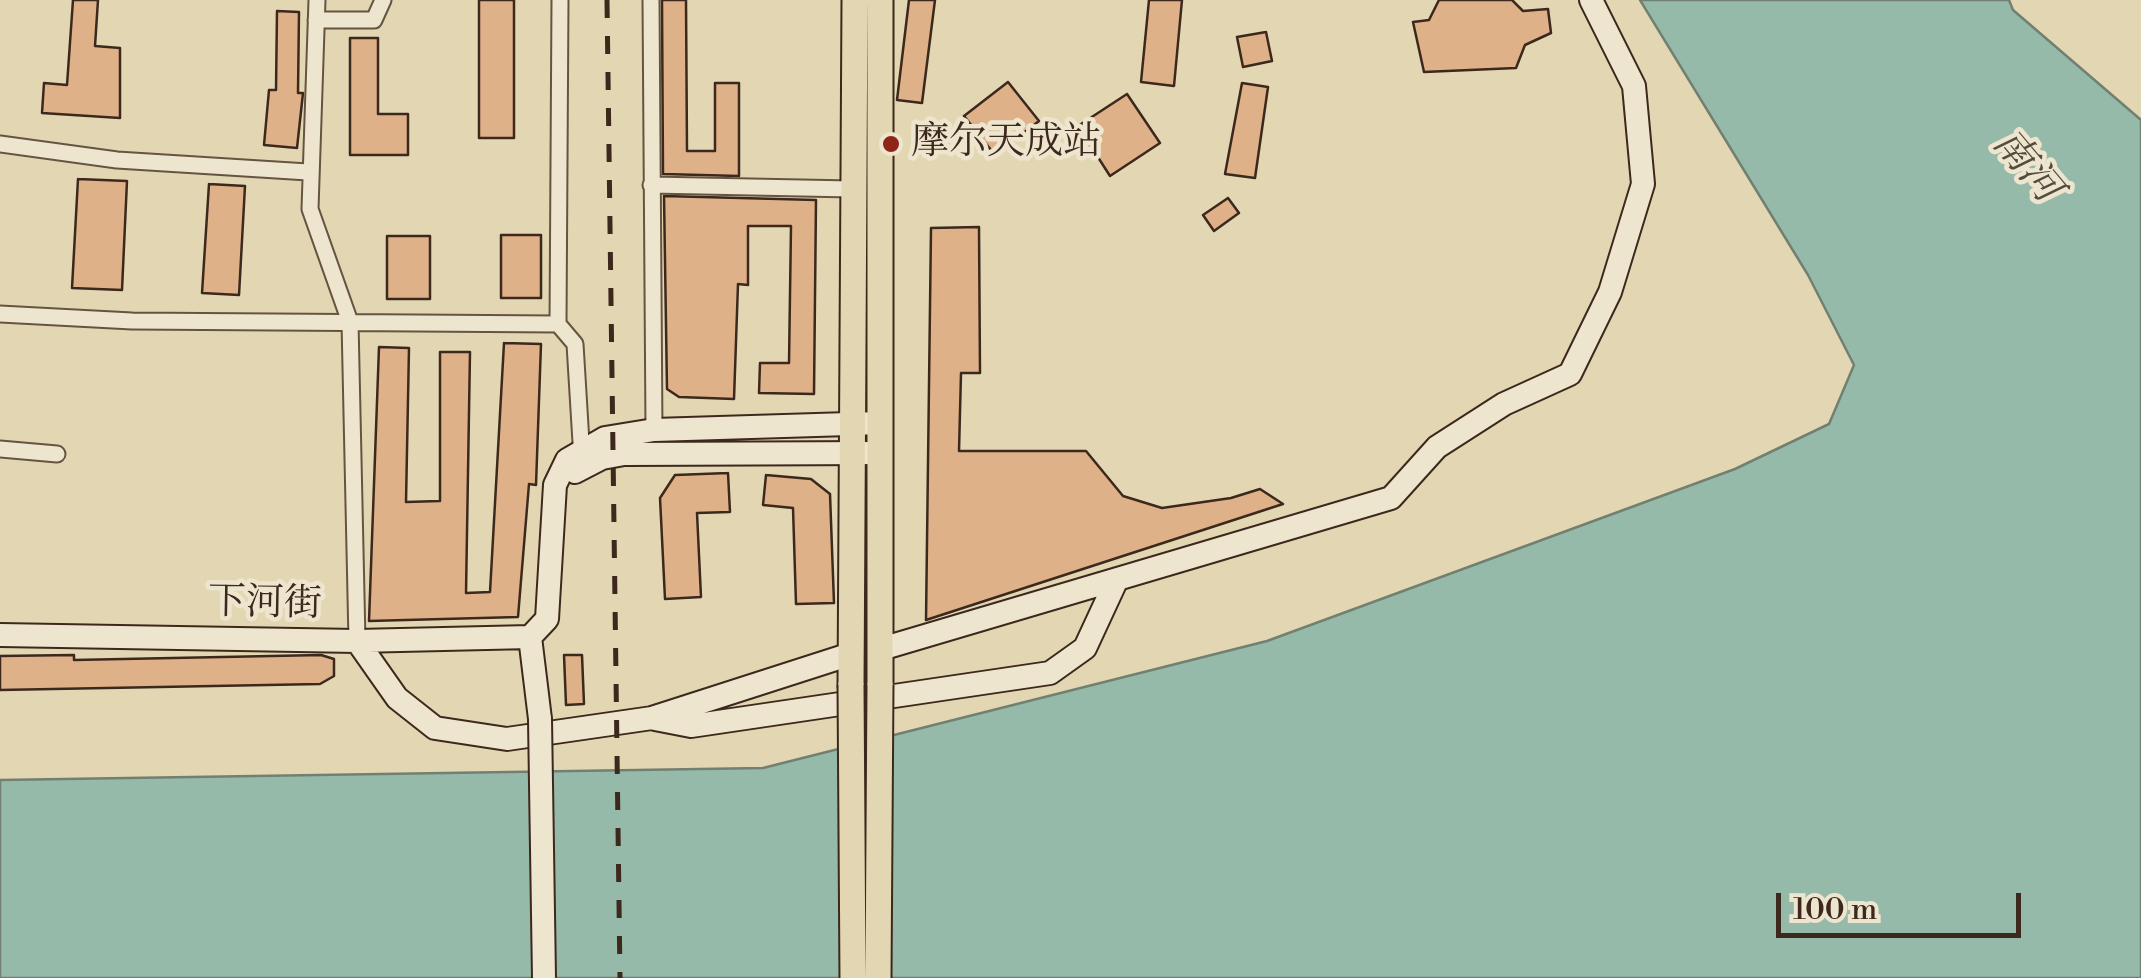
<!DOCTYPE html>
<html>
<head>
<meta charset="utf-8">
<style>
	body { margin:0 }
	#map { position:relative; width:2141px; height:978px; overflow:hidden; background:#e3d7b3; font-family:"Libre Bodoni",serif }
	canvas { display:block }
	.scale { position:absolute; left:1776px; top:893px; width:245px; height:45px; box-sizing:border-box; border:5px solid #3d281d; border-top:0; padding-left:12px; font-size:30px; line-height:35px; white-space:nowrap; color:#3d281d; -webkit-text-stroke:8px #ede5ce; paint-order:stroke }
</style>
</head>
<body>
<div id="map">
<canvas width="2141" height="978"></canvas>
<div class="scale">100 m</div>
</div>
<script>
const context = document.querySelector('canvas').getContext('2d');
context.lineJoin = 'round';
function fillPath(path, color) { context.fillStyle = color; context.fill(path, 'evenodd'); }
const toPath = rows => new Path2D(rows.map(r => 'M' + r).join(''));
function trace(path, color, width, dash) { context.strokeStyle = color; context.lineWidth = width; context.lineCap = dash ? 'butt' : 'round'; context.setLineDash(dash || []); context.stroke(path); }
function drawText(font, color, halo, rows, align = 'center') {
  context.font = font + ' "Libre Bodoni","Noto Serif SC",serif'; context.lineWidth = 9; context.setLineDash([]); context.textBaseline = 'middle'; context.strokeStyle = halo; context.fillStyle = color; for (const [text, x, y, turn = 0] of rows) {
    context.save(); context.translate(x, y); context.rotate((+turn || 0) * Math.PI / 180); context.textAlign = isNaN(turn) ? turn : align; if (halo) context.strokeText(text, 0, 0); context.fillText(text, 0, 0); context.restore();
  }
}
const water = toPath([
	[1640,0,2009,0,2013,10,2141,120,2141,978,0,978,0,780,763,768,1267,641,1735,469,1829,424,1854,365,1808,275,1640,0]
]);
fillPath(water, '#96baa9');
trace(water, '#728071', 2.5);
const building = toPath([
	[73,0,98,0,95,46,120,48,120,118,42,113,44,83,67,85,73,0],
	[479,0,514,0,514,138,479,138,479,0],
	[662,0,686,0,687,151,715,151,715,83,739,83,739,176,663,174,662,0],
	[909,0,935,0,922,103,897,100,909,0],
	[1149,0,1182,0,1174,86,1141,82,1149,0],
	[1439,0,1512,0,1523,11,1548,9,1551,33,1525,45,1516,68,1424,72,1413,22,1429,20,1439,0],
	[277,11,299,12,298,93,303,93,297,148,264,145,269,90,276,90,277,11],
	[1266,32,1272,61,1243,67,1237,37,1266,32],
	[350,38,378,38,378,114,408,114,408,155,350,155,350,38],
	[1008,82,1039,121,995,155,964,116,1008,82],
	[1242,83,1268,87,1255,178,1225,174,1242,83],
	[1127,94,1160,143,1110,176,1078,126,1127,94],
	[78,179,127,181,122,290,72,288,78,179],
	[209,184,245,186,239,295,202,293,209,184],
	[664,196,816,200,814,394,759,393,760,363,789,363,791,226,748,226,748,285,738,284,734,399,679,397,667,389,664,196],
	[1228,198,1239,213,1214,231,1203,215,1228,198],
	[979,227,980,373,961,373,959,451,1086,451,1123,496,1162,508,1231,498,1260,489,1283,504,926,620,931,228,979,227],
	[501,235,541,235,541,298,501,298,501,235],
	[387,236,430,236,430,299,387,299,387,236],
	[504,343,541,344,536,485,529,484,518,617,369,621,379,347,409,348,406,502,440,501,440,352,470,352,466,593,490,592,504,343],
	[728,473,730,512,697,513,701,597,665,599,660,498,675,475,728,473],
	[766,475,811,479,830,494,834,603,796,604,793,508,763,505,766,475],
	[74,655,74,660,321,655,334,659,334,676,320,684,0,690,0,656,74,655],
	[564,655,582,655,584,704,566,705,564,655]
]);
fillPath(building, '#dfb188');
trace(building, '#3d281d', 2.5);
const street = toPath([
	[317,0,310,209,350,322,357,641],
	[560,0,558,324,575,344,582,459],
	[651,0,654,430],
	[316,20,374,20,383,0],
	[0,144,117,160,308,172],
	[651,185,852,189],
	[0,314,132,321,558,324],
	[0,449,57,454]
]);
const secondary = toPath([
	[575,472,602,458,624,454,881,453],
	[0,635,357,641,530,637],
	[357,641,397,698,435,728,507,739,652,718,851,654],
	[881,649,1391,498,1437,447,1504,404,1570,374,1610,292,1643,184,1634,86,1591,0],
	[540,719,530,637,547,619,555,485,567,460,605,438,654,430,881,423],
	[655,719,691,726,1050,673,1085,648,1117,579]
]);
const primary = toPath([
	[880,0,880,685],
	[851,685,855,0]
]);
trace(street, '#665442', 19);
trace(secondary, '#3d281d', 26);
trace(primary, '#3d281d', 29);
trace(street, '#ede5ce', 15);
trace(secondary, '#ede5ce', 22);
trace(primary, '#e3d7b3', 25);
trace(toPath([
	[607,0,620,978]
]), '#3d281d', 5, [18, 18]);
const secondaryBridge = toPath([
	[540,719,544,978]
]);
const primaryBridge = toPath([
	[851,685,853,978],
	[878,978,880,685]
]);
trace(secondaryBridge, '#3d281d', 26, []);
trace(primaryBridge, '#3d281d', 29, []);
trace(secondaryBridge, '#ede5ce', 22);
trace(primaryBridge, '#e3d7b3', 25);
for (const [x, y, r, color] of [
	[891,144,10,"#8f2418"]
]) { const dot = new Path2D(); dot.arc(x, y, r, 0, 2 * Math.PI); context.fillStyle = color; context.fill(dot); trace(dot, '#ede5ce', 4); }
drawText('38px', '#3d281d', '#ede5ce', [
	["摩尔天成站",911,144]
], 'left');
drawText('38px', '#3d281d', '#ede5ce', [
	["下河街",265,605,1]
]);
drawText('italic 40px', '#534c40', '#ede5ce', [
	["南河",2025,167,50]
]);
</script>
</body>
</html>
